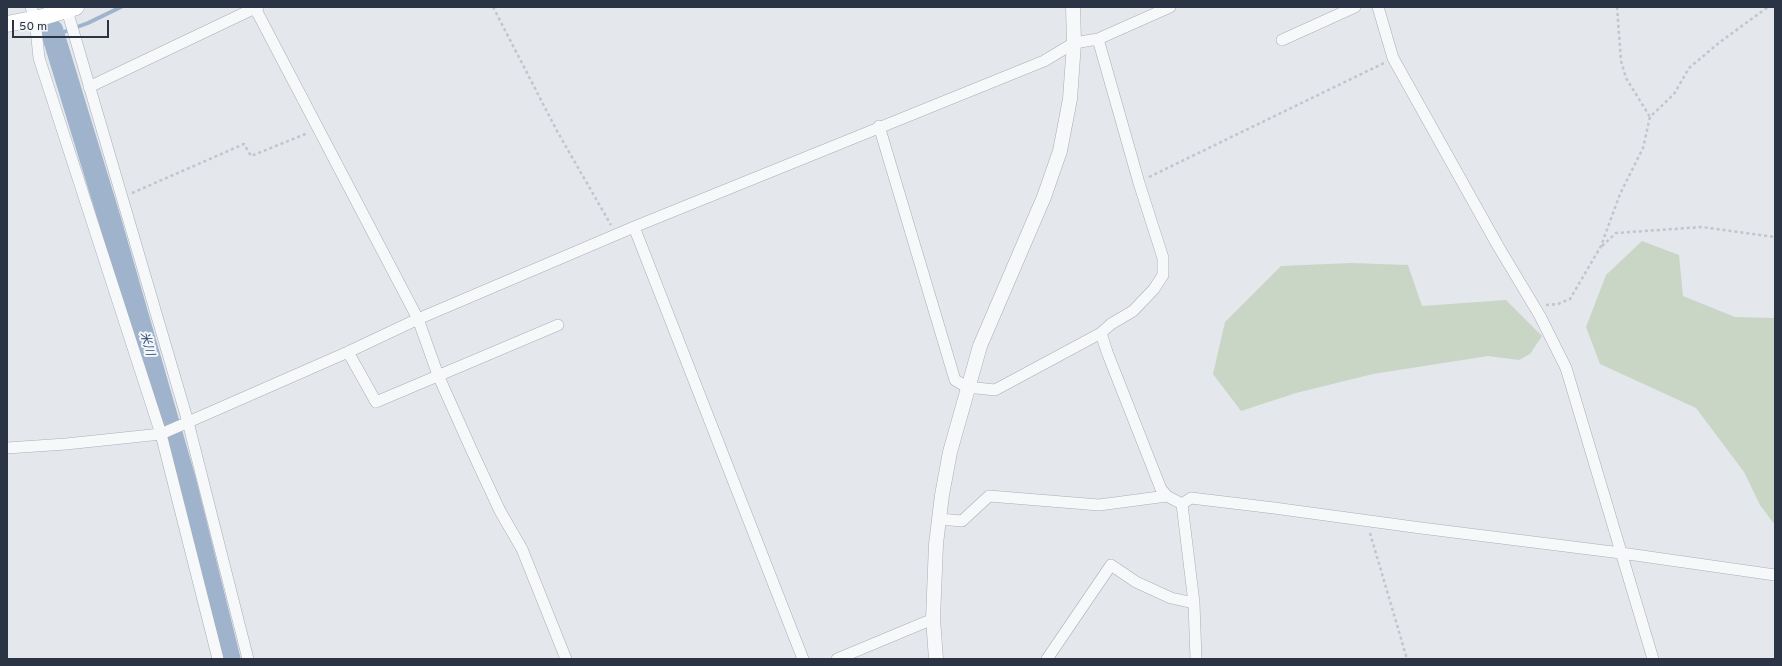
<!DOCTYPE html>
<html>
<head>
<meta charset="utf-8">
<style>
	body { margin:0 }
	#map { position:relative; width:1782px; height:666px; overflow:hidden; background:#e4e7ec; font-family:Overpass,sans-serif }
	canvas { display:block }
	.frame { position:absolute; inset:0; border:8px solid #2b3445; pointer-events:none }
	.scale { position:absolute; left:12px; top:20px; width:97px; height:18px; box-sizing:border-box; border:2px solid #2b3445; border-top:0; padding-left:5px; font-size:12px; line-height:14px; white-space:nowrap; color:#2b3445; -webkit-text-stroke:3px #f4f6f9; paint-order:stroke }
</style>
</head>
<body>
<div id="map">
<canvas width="1782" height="666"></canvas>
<div class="frame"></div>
<div class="scale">50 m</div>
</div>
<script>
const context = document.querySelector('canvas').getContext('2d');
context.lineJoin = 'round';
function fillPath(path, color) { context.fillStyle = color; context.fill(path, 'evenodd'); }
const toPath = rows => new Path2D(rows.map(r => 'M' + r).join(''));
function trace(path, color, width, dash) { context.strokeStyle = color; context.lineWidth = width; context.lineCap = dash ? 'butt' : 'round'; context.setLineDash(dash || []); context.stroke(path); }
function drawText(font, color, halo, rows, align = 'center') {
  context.font = font + ' Overpass,"Noto Sans JP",sans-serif'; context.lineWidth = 4; context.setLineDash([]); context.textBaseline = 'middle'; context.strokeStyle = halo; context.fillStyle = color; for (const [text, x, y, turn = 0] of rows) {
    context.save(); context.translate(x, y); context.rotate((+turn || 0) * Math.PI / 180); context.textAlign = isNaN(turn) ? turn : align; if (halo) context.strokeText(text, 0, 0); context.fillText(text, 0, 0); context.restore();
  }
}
fillPath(toPath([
	[1642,241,1679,255,1683,296,1735,317,1775,318,1775,525,1760,505,1744,472,1696,408,1600,364,1586,327,1606,275],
	[1351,263,1408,265,1422,306,1506,300,1542,336,1530,354,1519,360,1488,356,1373,374,1296,393,1241,411,1213,374,1225,322,1281,266]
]), '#c9d6c5');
trace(toPath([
	[53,36,88,23,121,7]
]), '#9fb4cc', 4);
trace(toPath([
	[52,31,110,221,185,482,229,659]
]), '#9fb4cc', 23);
const minor = toPath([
	[31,7,35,19,39,58,161,434,218,659],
	[258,7,255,8,418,319,438,375,472,451,500,511,522,549,566,659],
	[1378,7,1393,58,1498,246,1540,316,1566,368,1653,659],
	[67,10,188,422,248,659],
	[1098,39,1139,183,1163,258,1163,275,1154,289,1133,311,1111,324,1101,333,1107,352,1161,489,1167,496,1182,504],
	[1282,40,1355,7],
	[89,87,255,8],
	[879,126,955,380,967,387,995,390,1101,333],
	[634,227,803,659],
	[348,352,376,402,558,325],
	[7,448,66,444,161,434,348,352,418,319,634,227,1044,61,1074,43,1098,39,1170,7],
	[1182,504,1191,498,1274,508,1421,528,1621,553,1775,575],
	[1182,504,1194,603,1196,659],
	[939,519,962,521,989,496,1099,505,1167,496],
	[837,659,933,619],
	[1047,659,1111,565,1136,582,1171,598,1194,603]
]);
const tertiary = toPath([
	[936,659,933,619,936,544,942,495,950,452,980,346,1044,197,1060,151,1070,99,1074,43,1073,7]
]);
const secondary = toPath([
	[7,24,43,17,76,7]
]);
trace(minor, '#a9aeb7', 12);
trace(tertiary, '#a9aeb7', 15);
trace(secondary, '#a9aeb7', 17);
trace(toPath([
	[493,7,557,131,611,225],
	[1617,7,1621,61,1626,78,1650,117],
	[1149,177,1384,63],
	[132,193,244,144,251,156,308,133],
	[1602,246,1616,233,1702,227,1775,237],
	[1546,305,1558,304,1570,299,1601,246,1620,194,1643,148,1650,117,1674,94,1689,68,1720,42,1768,7],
	[1370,533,1407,659]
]), '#c2c5cb', 2.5, [3, 3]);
trace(minor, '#f7f8fa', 11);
trace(tertiary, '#f7f8fa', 14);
trace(secondary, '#fff', 16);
drawText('italic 12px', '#34527a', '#f4f6f9', [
	["米川",146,344,74]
]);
</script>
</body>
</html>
